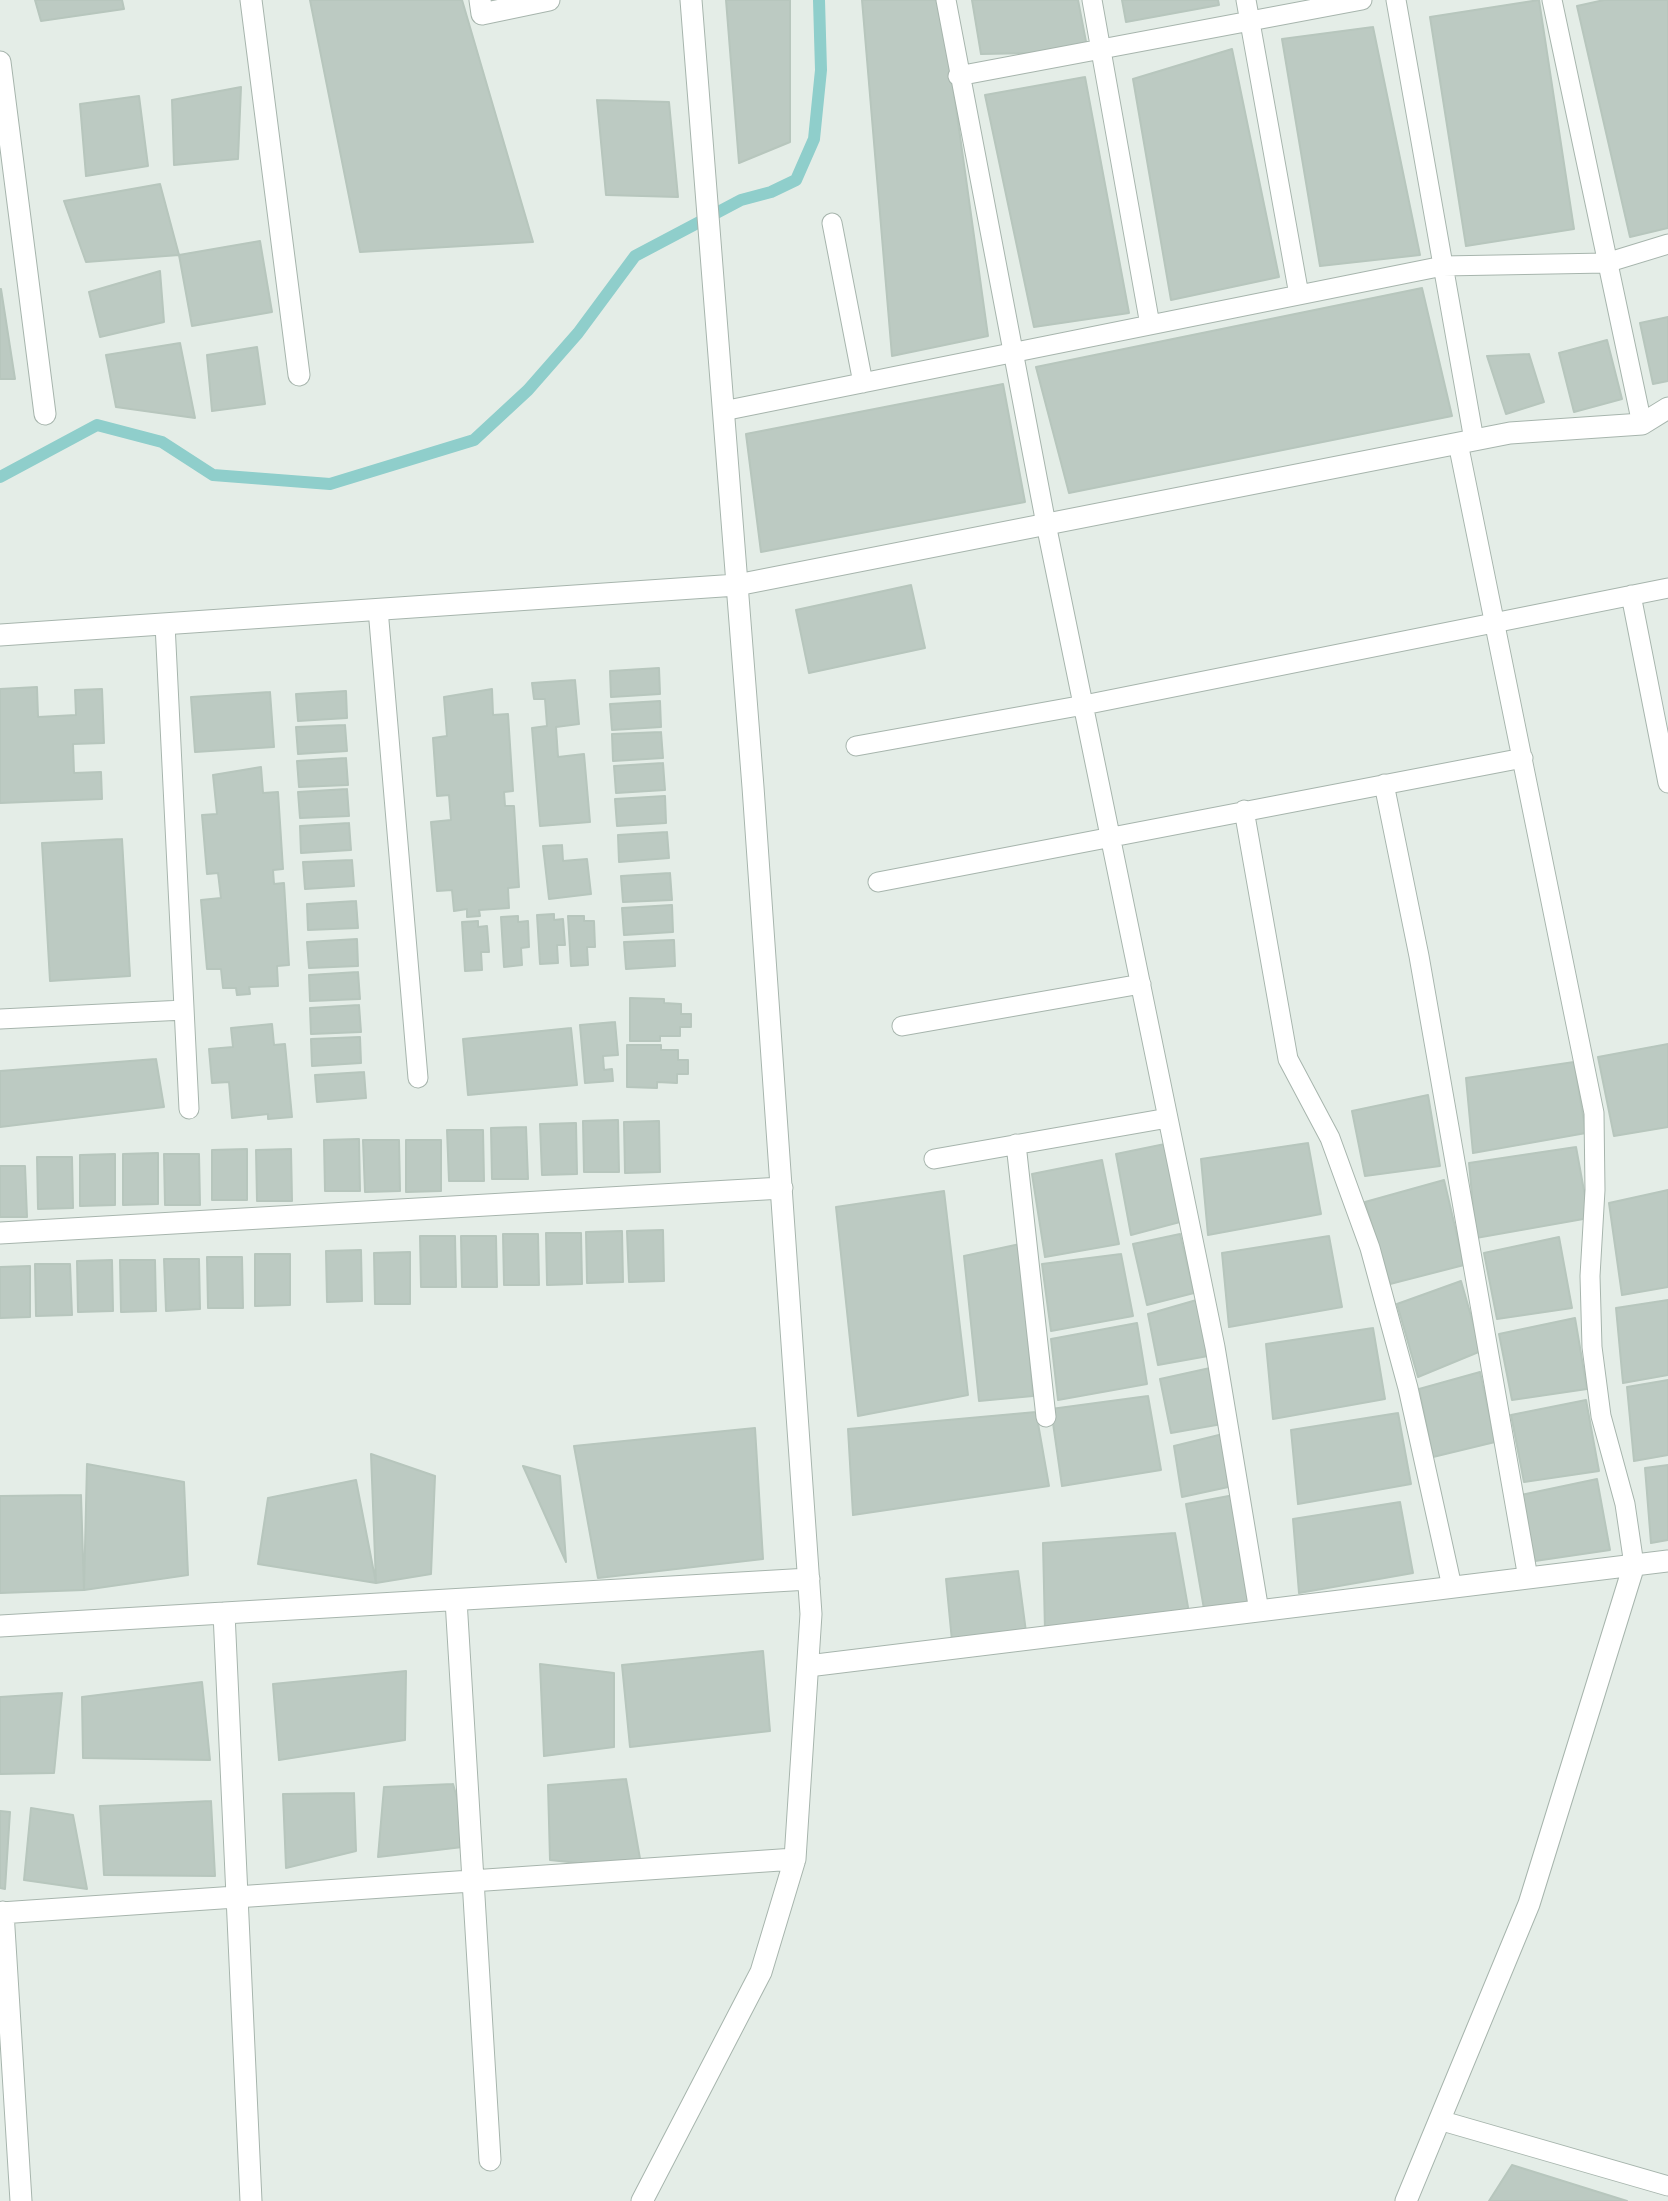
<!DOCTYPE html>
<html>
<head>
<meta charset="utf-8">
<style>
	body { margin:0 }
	canvas { display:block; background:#e4ede7 }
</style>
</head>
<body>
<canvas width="1668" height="2201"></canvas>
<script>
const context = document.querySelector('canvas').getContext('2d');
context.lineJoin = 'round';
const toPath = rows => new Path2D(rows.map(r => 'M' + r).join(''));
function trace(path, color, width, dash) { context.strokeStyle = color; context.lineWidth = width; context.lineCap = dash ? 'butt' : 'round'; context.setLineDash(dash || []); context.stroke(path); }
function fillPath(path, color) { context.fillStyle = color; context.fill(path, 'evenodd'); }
trace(toPath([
	[0,477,97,425,162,442,213,475,330,484,474,440,528,390,578,333,635,256,741,200,771,192,796,180,814,139,821,70,819,0]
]), '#8fcecb', 12);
const building = toPath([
	[35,0,122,0,124,9,41,21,35,0],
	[310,0,462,0,533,242,360,252,310,0],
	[726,0,790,0,790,142,739,163,726,0],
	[862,0,941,0,988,336,892,356,862,0],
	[972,0,1078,0,1088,52,981,54,972,0],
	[1122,0,1218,0,1219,5,1126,22,1122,0],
	[1539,0,1574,229,1466,246,1430,17,1539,0],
	[1604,0,1668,0,1668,228,1630,237,1577,6,1604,0],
	[1373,27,1420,255,1320,266,1282,39,1373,27],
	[1232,49,1279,277,1171,300,1133,79,1232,49],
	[1085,77,1129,313,1034,327,985,95,1085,77],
	[241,87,238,159,174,165,172,100,241,87],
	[139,96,148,166,86,176,80,104,139,96],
	[597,100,669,102,678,197,606,195,597,100],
	[160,184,179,255,86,262,64,201,160,184],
	[260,241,272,312,192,326,179,255,260,241],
	[160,271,164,322,100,337,89,292,160,271],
	[1422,288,1452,416,1069,493,1036,367,1422,288],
	[0,289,1,289,15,379,0,379,0,289],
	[1668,317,1668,381,1653,384,1640,323,1668,317],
	[1607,340,1622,399,1574,412,1559,353,1607,340],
	[180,343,195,418,116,407,106,355,180,343],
	[257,347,265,404,212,411,207,355,257,347],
	[1529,354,1544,402,1506,414,1487,356,1529,354],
	[1003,384,1025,502,761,552,746,434,1003,384],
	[911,585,925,648,809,673,796,610,911,585],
	[659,668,660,694,611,697,610,671,659,668],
	[575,680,579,724,556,727,558,757,584,754,590,822,540,826,532,728,547,726,545,699,534,699,532,683,575,680],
	[37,687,38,717,76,715,75,690,102,689,104,743,73,744,74,773,101,772,102,799,0,803,0,689,37,687],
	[492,689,493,715,508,714,513,791,504,792,505,806,514,806,519,887,508,888,509,908,479,910,480,916,467,917,467,909,454,911,452,890,437,891,431,822,451,820,449,795,437,796,433,738,447,736,444,697,492,689],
	[346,691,347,718,298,721,296,694,346,691],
	[270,692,274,747,195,752,191,697,270,692],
	[660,701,661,727,612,730,610,704,660,701],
	[345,725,347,751,298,754,296,727,345,725],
	[661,732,663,758,613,761,612,734,661,732],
	[346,758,348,785,299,787,297,761,346,758],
	[663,763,665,790,616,793,614,766,663,763],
	[261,767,263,793,278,792,283,869,273,870,274,884,284,883,289,965,277,966,278,986,249,987,250,994,237,995,236,988,223,988,221,969,207,969,201,900,221,898,218,873,207,874,202,815,217,814,213,775,261,767],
	[347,789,349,816,300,818,298,792,347,789],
	[665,796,666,823,617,826,615,799,665,796],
	[349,823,351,850,301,853,300,826,349,823],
	[667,832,669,858,619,862,618,835,667,832],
	[122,839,130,976,50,981,42,843,122,839],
	[562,845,563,861,587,859,591,894,549,899,543,846,562,845],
	[352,860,354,886,305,889,303,862,352,860],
	[670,873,672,900,623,902,621,876,670,873],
	[356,901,358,928,308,930,307,904,356,901],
	[672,905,673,932,624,935,622,908,672,905],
	[554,914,554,920,563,919,565,945,557,945,558,963,540,964,537,915,554,914],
	[518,916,518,922,528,921,529,947,521,948,522,965,504,967,501,917,518,916],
	[568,916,584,916,584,921,594,921,595,947,587,947,588,965,571,966,568,916],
	[478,921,478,927,487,926,489,952,481,952,482,970,465,971,462,922,478,921],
	[357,939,358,966,309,968,307,942,357,939],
	[674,940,675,966,626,969,624,942,674,940],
	[358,972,360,999,310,1001,309,975,358,972],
	[630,998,664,999,664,1003,681,1004,681,1014,691,1014,691,1027,680,1027,680,1036,660,1036,660,1041,630,1041,630,998],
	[359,1005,361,1032,311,1034,310,1008,359,1005],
	[615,1022,618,1055,603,1056,604,1070,612,1069,613,1081,585,1083,580,1025,615,1022],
	[272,1024,274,1045,285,1044,292,1117,268,1119,268,1114,232,1118,229,1082,212,1083,209,1049,233,1047,231,1028,272,1024],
	[571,1028,577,1085,468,1095,463,1039,571,1028],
	[360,1037,361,1063,312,1066,311,1039,360,1037],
	[1668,1044,1668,1127,1614,1136,1598,1057,1668,1044],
	[627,1045,661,1045,661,1050,678,1050,678,1060,688,1060,688,1074,677,1074,677,1083,657,1082,657,1088,627,1087,627,1045],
	[156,1059,164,1107,0,1127,0,1071,156,1059],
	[1574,1062,1586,1133,1473,1153,1466,1078,1574,1062],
	[364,1072,366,1098,317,1102,315,1075,364,1072],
	[1428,1095,1440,1166,1365,1176,1352,1111,1428,1095],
	[618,1120,619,1172,584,1172,583,1121,618,1120],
	[659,1121,660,1172,625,1173,624,1122,659,1121],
	[576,1123,577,1174,542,1175,540,1124,576,1123],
	[526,1127,528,1179,492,1179,491,1128,526,1127],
	[447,1130,483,1130,484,1181,449,1181,447,1130],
	[359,1139,360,1191,325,1191,324,1140,359,1139],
	[363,1140,399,1140,400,1191,365,1192,363,1140],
	[406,1140,441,1140,441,1191,406,1192,406,1140],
	[1308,1143,1321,1214,1208,1235,1201,1159,1308,1143],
	[1165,1144,1180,1222,1131,1235,1116,1154,1165,1144],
	[1576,1147,1589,1218,1476,1238,1469,1163,1576,1147],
	[247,1149,247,1200,212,1200,212,1150,247,1149],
	[291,1149,292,1201,257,1201,256,1150,291,1149],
	[158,1153,158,1204,123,1205,123,1154,158,1153],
	[115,1154,115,1205,80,1206,80,1155,115,1154],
	[164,1154,199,1154,200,1205,165,1205,164,1154],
	[37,1157,72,1157,73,1208,38,1209,37,1157],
	[1102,1160,1119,1244,1045,1257,1032,1174,1102,1160],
	[0,1166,25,1166,27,1217,0,1217,0,1166],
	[1444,1180,1464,1265,1390,1284,1365,1202,1444,1180],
	[1668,1190,1668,1287,1622,1295,1609,1203,1668,1190],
	[944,1191,968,1395,858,1416,836,1207,944,1191],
	[663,1230,664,1281,629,1282,627,1231,663,1230],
	[622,1231,623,1282,587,1283,586,1232,622,1231],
	[546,1233,581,1233,582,1284,547,1285,546,1233],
	[503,1234,538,1234,539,1285,504,1285,503,1234],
	[1180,1234,1194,1293,1147,1305,1133,1244,1180,1234],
	[420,1236,455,1236,456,1287,421,1287,420,1236],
	[461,1236,496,1236,497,1287,462,1287,461,1236],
	[1329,1236,1342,1307,1229,1327,1222,1253,1329,1236],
	[1559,1237,1572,1308,1497,1319,1484,1253,1559,1237],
	[1020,1244,1033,1396,979,1401,964,1256,1020,1244],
	[361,1250,362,1301,327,1302,326,1251,361,1250],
	[410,1252,410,1304,375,1304,374,1253,410,1252],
	[255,1254,290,1254,290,1305,255,1306,255,1254],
	[1121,1254,1133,1316,1051,1331,1042,1264,1121,1254],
	[207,1257,242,1257,243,1308,208,1308,207,1257],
	[164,1259,199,1259,200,1309,166,1311,164,1259],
	[112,1260,113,1311,78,1312,77,1261,112,1260],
	[120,1260,155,1260,156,1311,121,1312,120,1260],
	[35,1264,70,1264,72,1315,36,1316,35,1264],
	[30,1266,30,1317,0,1318,0,1267,30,1266],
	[1461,1281,1481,1351,1418,1377,1397,1304,1461,1281],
	[1200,1299,1208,1356,1158,1365,1148,1314,1200,1299],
	[1668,1300,1668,1375,1623,1383,1616,1308,1668,1300],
	[1575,1318,1587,1389,1512,1400,1499,1334,1575,1318],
	[1137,1323,1147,1384,1058,1400,1051,1339,1137,1323],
	[1373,1328,1385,1399,1273,1419,1266,1344,1373,1328],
	[1210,1368,1222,1424,1171,1433,1160,1379,1210,1368],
	[1480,1372,1495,1442,1433,1457,1419,1389,1480,1372],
	[1668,1380,1668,1455,1634,1461,1627,1387,1668,1380],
	[1148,1396,1161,1470,1062,1486,1051,1409,1148,1396],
	[1586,1400,1599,1471,1524,1482,1511,1415,1586,1400],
	[1036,1412,1049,1486,853,1515,848,1429,1036,1412],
	[1398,1413,1411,1484,1298,1504,1291,1430,1398,1413],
	[755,1428,763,1559,598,1578,574,1446,755,1428],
	[1223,1434,1233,1486,1182,1497,1174,1446,1223,1434],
	[371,1454,435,1476,431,1574,376,1583,371,1454],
	[87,1464,184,1482,188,1575,84,1590,87,1464],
	[1668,1465,1668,1540,1651,1543,1645,1468,1668,1465],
	[523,1466,560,1476,566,1562,523,1466],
	[1597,1479,1610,1550,1535,1561,1521,1495,1597,1479],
	[356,1480,376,1583,258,1564,268,1498,356,1480],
	[81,1495,84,1590,0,1593,0,1496,81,1495],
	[1234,1495,1252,1601,1204,1609,1186,1504,1234,1495],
	[1400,1502,1413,1573,1299,1593,1293,1519,1400,1502],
	[1175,1533,1189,1613,1045,1631,1043,1543,1175,1533],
	[1018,1571,1026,1632,952,1641,946,1579,1018,1571],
	[763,1651,770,1731,630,1747,622,1665,763,1651],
	[540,1664,614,1673,614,1747,544,1756,540,1664],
	[406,1671,405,1740,279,1760,273,1684,406,1671],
	[202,1682,210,1760,83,1758,82,1697,202,1682],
	[62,1693,54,1773,0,1774,0,1697,62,1693],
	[626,1779,642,1870,550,1860,548,1785,626,1779],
	[453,1784,471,1846,378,1857,384,1787,453,1784],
	[354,1793,356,1851,286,1868,283,1794,354,1793],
	[211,1801,215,1876,104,1875,100,1806,211,1801],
	[31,1808,73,1815,87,1889,24,1880,31,1808],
	[0,1811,10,1812,5,1889,0,1888,0,1811],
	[1512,2165,1627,2201,1489,2201,1512,2165]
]);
fillPath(building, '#bccac2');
trace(building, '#b7c6bd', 2);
const service = toPath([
	[946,0,1046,524,1215,1347,1259,1611],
	[1092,0,1150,325],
	[1246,0,1299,295],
	[1396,0,1474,440],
	[1552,0,1642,424],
	[958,76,1362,0],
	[832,223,863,383],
	[723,411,1443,266,1606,263,1668,244],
	[1458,443,1594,1113,1595,1190,1590,1276,1592,1347,1601,1416,1625,1504,1634,1565],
	[1631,595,1668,783],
	[378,609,418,1078],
	[165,624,189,1109],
	[856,746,1084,705,1668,588],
	[1384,784,1419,956,1528,1578],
	[1244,810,1288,1059,1330,1138,1370,1248,1408,1388,1452,1587],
	[878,882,1523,758],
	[0,1019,184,1010],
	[902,1026,1141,984],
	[1016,1144,1046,1417],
	[934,1159,1168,1118],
	[1439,2120,1668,2186]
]);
const minor = toPath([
	[251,0,299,375],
	[480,0,482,14,549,0],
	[0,62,45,414],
	[0,635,737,585,1510,433,1642,424,1668,408],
	[0,1233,782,1188],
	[456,1600,490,2160],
	[224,1613,251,2201],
	[0,1626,809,1579],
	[808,1666,1668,1561],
	[3,1912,21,2201],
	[0,1913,795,1859],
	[642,2201,761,1972,795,1859,811,1614,753,787,691,0],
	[1406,2201,1529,1904,1634,1565]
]);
trace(service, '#a7b5ad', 21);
trace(minor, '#a7b5ad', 23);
trace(service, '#fff', 19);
trace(minor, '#fff', 21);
</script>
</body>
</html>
